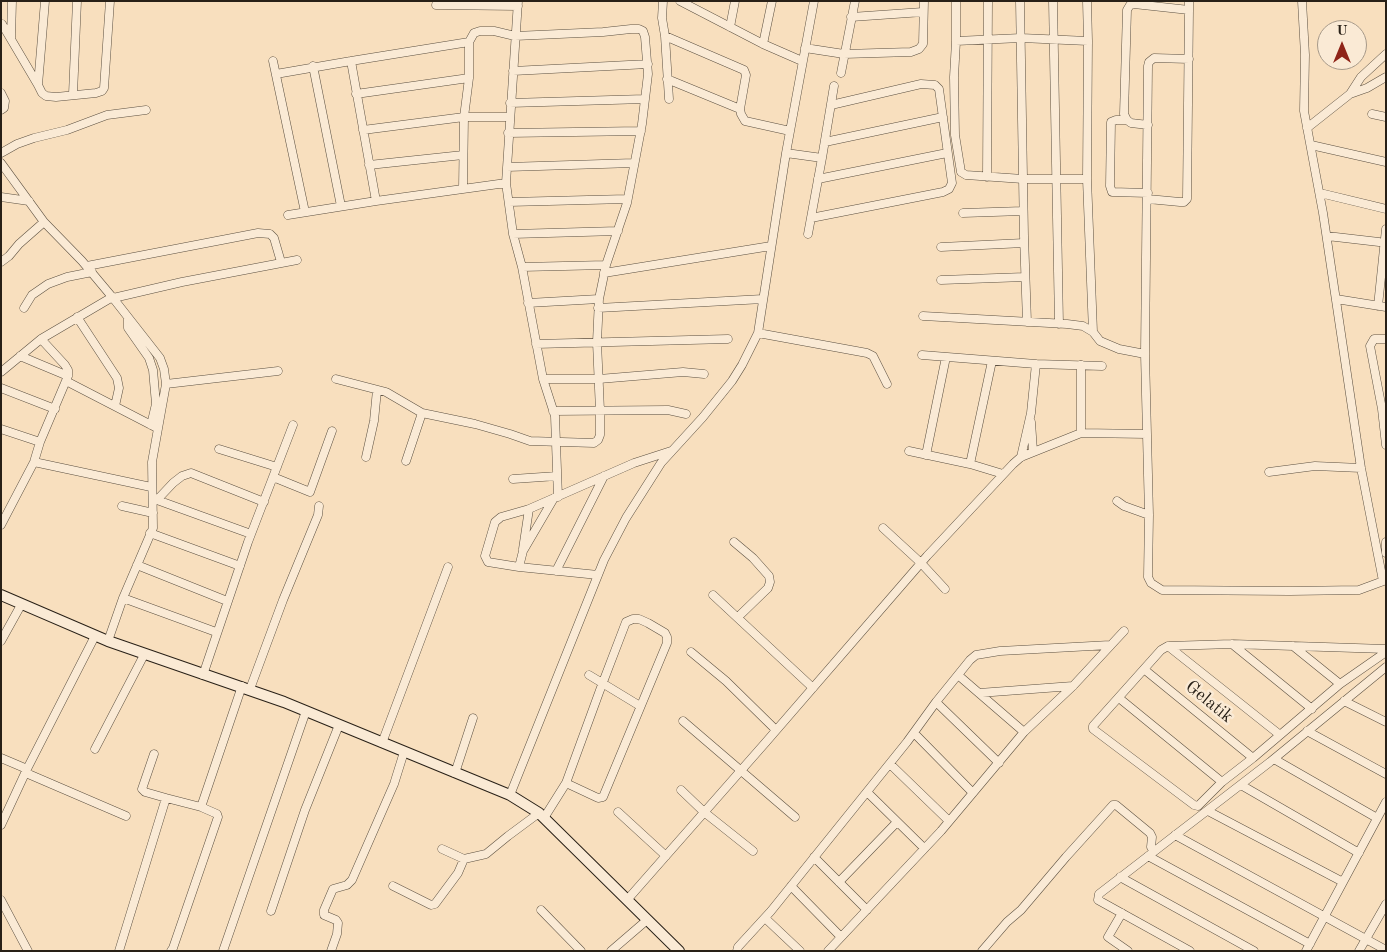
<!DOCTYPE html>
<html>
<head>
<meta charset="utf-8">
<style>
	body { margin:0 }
	#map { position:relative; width:1387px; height:952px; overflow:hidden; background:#f8dfbe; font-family:"Old Standard TT",serif }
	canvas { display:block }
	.frame { position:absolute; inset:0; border:2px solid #282017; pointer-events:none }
	.north { position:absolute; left:1317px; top:20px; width:50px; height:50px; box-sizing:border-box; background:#faead5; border:1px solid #a69989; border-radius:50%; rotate:0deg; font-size:14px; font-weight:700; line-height:20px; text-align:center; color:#282017 }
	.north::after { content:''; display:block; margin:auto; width:18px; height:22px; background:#8f2418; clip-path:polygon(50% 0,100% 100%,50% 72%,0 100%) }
</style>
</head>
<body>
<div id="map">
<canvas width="1387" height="952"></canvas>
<div class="frame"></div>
<div class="north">U</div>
</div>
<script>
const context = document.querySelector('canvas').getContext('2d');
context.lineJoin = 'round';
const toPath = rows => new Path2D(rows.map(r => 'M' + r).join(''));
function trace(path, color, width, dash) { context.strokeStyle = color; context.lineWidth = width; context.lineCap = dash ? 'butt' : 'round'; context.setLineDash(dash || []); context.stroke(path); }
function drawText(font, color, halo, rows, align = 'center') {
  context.font = font + ' "Old Standard TT",serif'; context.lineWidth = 5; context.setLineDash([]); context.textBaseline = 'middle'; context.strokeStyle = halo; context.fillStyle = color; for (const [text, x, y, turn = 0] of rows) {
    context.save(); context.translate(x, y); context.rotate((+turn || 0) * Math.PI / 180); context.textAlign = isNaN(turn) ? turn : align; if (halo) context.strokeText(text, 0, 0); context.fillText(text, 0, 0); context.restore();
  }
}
const street = toPath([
	[45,1,38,85,42,93,46,96,56,97,96,93,102,91,104,88,110,1],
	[518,1,506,183,513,234,522,267,543,379,555,416,558,497],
	[663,1,662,18,665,36,744,70,746,75,740,109,741,114,745,121,790,131],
	[680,1,763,44,802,61],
	[1020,1,1024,236,1027,322],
	[1053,1,1059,324],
	[1087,1,1088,41],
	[1302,1,1305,55,1304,111,1323,213,1361,468,1383,581],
	[436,5,518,6],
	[851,17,923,12],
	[2,24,38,85],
	[730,27,735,1],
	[665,36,669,99],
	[11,38,12,1],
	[956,41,956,1],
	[763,44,772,1],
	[805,48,844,54,911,52,919,49,923,44,924,1],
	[1189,59,1154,58,1149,62,1148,66,1145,354,1149,515,1148,577,1151,583,1162,590,1290,591,1359,590,1386,580],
	[273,61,305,212],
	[313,66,341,206],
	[513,71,648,64],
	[841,73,855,1],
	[276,74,351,61],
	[667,79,740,109],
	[1,93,5,101,4,108,1,110],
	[73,94,77,1],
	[356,94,469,78],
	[1350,94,1361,77,1386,54],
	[510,103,645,99],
	[1372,114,1386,117],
	[1127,120,1116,120,1111,122,1110,186,1112,192,1148,193],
	[1148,125,1131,123,1127,120,1124,114,1127,10,1130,5,1134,4,1189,10,1189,1],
	[1307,128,1350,94,1367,88,1386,77],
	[363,130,464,117,510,117],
	[508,133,641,131],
	[825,142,943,117],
	[1311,145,1386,162],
	[1,153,17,144,34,138,67,130,107,115,146,110],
	[786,153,822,158],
	[1,163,44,222,82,261,113,298,160,358,164,369,166,384,152,462,153,528,123,598,108,641],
	[369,165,463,155],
	[507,167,634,163],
	[987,177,988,1],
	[818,179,947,153],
	[1087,179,1023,179,966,175,961,172,955,135,954,77,956,41,1021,38,1088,41,1087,179,1093,332],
	[1320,193,1386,209],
	[1,197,29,201],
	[1148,199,1180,202,1184,202,1187,199,1189,10],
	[376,201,351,61,469,42],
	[509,202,627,199],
	[963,213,1023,211],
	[288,215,376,201,506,183],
	[811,218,943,192,949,189,952,183,939,89,935,85,921,84,831,105],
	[513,234,618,231],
	[808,234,822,158,834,86],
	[1327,236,1379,242],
	[941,247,1024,243],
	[1,262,9,256,19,244,44,222],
	[87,266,258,233,270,234,274,238,281,262],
	[522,267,606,265],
	[604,273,771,246],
	[941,280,1025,277],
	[1336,299,1386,307],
	[528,303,599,299],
	[1378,306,1386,229],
	[24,308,32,295,48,284,67,277,92,272],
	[598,308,763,299],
	[923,316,1067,324,1083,326,1093,332,1100,341,1119,349,1145,354],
	[77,317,117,378,119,388,115,406],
	[128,318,128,328,149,358,153,370,156,404,151,425],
	[758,333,867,353,873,356,887,384],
	[1386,339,1374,339,1370,346,1382,409,1386,445],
	[536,344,728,339],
	[922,355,1036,364,1102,366],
	[20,356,68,376],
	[1,372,41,339,109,299,182,282,297,260],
	[336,379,386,392,422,413,475,424,510,434,530,441,594,443,598,440,600,435,600,411,597,342,599,299,606,265,627,203,642,124,648,74,645,37,643,31,639,29,631,29,603,32,515,36,494,31,480,31,474,33,469,42,469,78,464,117,463,189],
	[543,379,599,379,683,372,704,374],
	[66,381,155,427],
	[166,384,278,371],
	[1,388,55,409],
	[553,411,668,410,686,414],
	[1031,422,1033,451],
	[1,429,40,442],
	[1081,433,1081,365],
	[219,449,277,467],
	[909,451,970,464,1003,474],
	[926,455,946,357],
	[366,457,374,421,377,390],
	[1021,457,1031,413,1036,364],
	[406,461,422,413],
	[34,462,151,487],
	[970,464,992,361],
	[1269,472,1315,466,1361,468],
	[273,477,310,492,332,431],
	[513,479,557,476],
	[153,499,157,500,173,483,182,476,191,473,264,502],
	[157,500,251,534],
	[1117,501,1124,506,1149,515],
	[122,506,153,513],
	[1,525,34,462,40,442,68,376,68,370,65,365,41,339],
	[883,528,921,563,945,589],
	[150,533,240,566],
	[734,542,753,558,769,576,770,582,768,588,738,617],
	[1386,542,1386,553],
	[523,549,529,509],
	[137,565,227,601],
	[519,567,523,551,554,498],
	[556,571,604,476],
	[598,575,519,567,488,562,485,556,495,522,501,517,529,509,634,463,671,451],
	[713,595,813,688],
	[123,598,216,632],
	[1,641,21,605],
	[1232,644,1312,709],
	[1168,646,1280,735],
	[1293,646,1340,684],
	[1386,649,1232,644,1168,646,1161,650,1093,726,1093,729,1194,805,1198,806,1222,782,1253,758,1340,684,1386,652],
	[691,652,726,681,776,730],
	[1145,670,1253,758],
	[203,675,248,542,293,425],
	[589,675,640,706],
	[958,675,1024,732],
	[250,689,283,600,318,515,319,506],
	[979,693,1073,686],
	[1119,698,1222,782],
	[1344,701,1386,722],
	[936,702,999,763],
	[683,721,795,817],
	[1307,731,1386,774],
	[914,733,973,793],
	[382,743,448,567],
	[95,749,144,655],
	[154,754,142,789,145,792,166,798,201,807,217,814,218,817,173,948,171,951],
	[1,758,27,769],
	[1274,759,1377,818],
	[890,764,949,821],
	[26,773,126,816],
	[455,773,473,718],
	[1241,785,1359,853],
	[681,790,704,812,753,851],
	[867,792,924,848],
	[510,795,604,560,626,518,661,463,703,417,732,381,742,365,758,333,786,153,814,1],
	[201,807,242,686],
	[1208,811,1343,882],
	[618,812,666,856],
	[544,818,566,783,600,690,626,622,633,619,639,619,648,623,665,633,667,637,667,643,603,797,598,798,566,783],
	[1,825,27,769,95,636],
	[1175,835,1386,950],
	[442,849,464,859,486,854,508,836,539,813],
	[1148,856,1310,944],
	[814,857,867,910],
	[1120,877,1254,951],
	[839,882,897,822],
	[393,886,431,905,435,904,458,873,464,859],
	[791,886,841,937],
	[1,900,28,951],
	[627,900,766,742,927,556,1013,464,1021,457,1081,433,1147,434],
	[541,910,581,951],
	[271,911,305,810,339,725],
	[1122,913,1108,937,1128,951],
	[765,918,800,951],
	[119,951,166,798],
	[223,951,306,711],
	[331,951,337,934,338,923,336,920,324,915,324,910,333,889,347,885,352,880,394,784,404,752],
	[611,951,647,920],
	[737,951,738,947,771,911,907,742,936,702,970,660,976,655,1000,651,1110,645],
	[828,951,941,831,1024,732,1073,686,1124,631],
	[982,951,1007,922,1021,910,1066,857,1113,805,1116,805,1150,833,1152,837,1151,847,1154,851],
	[1190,951,1098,900,1099,894,1270,762,1386,667],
	[1306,951,1386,802],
	[1359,951,1386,904]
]);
const secondary = toPath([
	[1,595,108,641,284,702,510,795,539,813,679,951]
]);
trace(street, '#5c5041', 9);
trace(secondary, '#282017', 12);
trace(street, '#faead5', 8);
trace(secondary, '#faead5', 10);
drawText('18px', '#282017', '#faead5', [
	["Gelatik",1209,702,39]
]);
</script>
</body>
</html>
